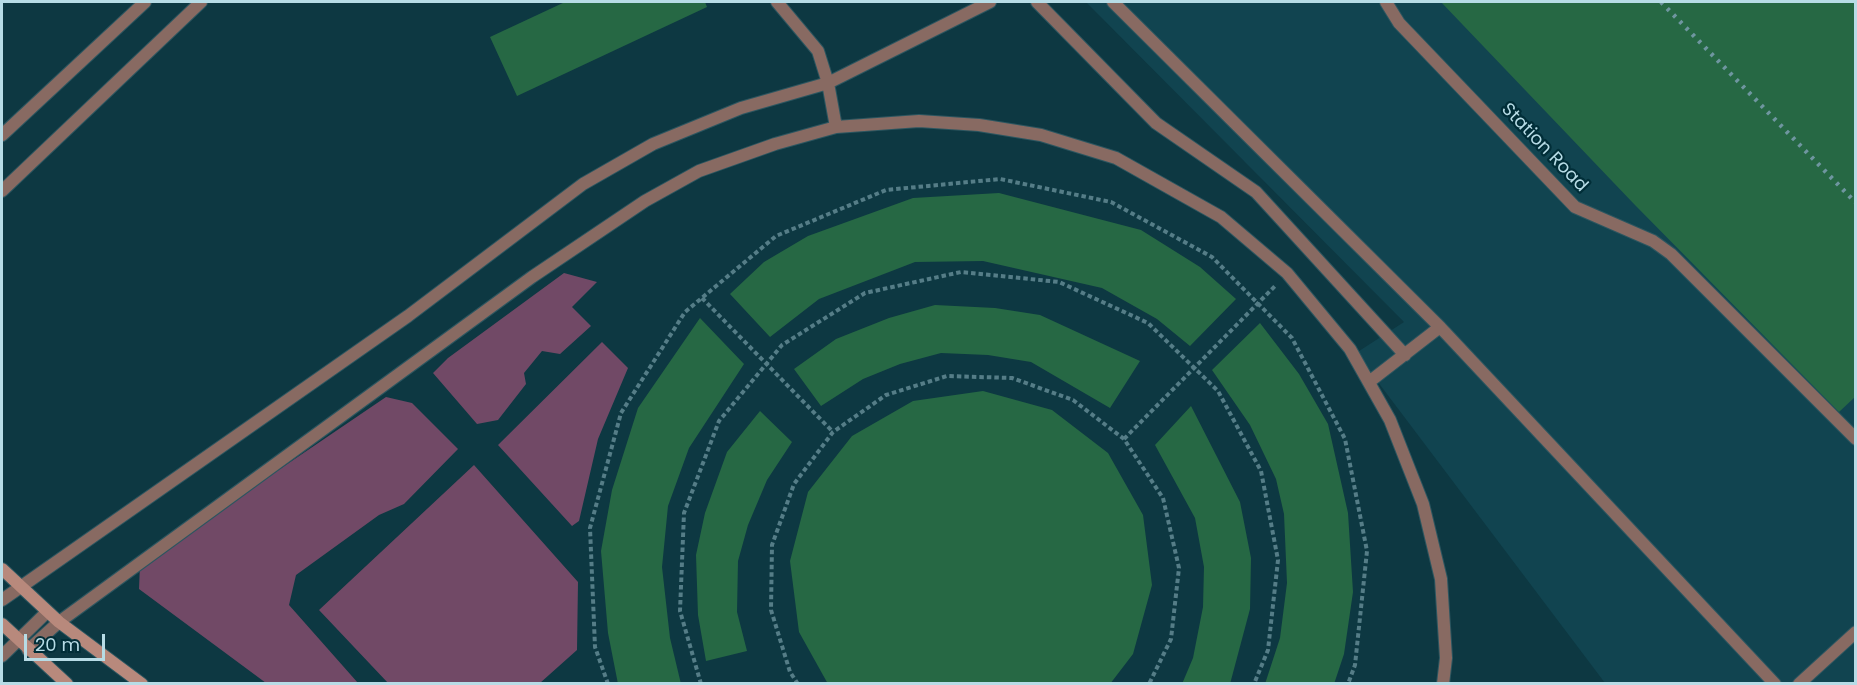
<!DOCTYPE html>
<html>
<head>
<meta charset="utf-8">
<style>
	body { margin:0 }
	#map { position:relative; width:1857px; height:685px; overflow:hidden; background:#0d3842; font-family:Poppins,sans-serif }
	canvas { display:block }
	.frame { position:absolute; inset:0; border:3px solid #b7dce6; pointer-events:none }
	.scale { position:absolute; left:24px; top:634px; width:81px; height:27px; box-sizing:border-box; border:3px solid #b7dce6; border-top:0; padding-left:8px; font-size:18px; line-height:21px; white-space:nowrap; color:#b7dce6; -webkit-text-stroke:4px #012e38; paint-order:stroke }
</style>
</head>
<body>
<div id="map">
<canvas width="1857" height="685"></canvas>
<div class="frame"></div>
<div class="scale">20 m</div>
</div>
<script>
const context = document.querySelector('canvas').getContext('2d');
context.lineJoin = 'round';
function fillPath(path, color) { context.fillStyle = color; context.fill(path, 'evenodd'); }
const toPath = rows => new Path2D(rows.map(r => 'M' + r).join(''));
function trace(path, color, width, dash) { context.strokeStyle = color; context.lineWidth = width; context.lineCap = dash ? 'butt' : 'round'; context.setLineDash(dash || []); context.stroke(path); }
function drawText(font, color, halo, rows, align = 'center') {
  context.font = font + ' Poppins,sans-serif'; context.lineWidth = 4.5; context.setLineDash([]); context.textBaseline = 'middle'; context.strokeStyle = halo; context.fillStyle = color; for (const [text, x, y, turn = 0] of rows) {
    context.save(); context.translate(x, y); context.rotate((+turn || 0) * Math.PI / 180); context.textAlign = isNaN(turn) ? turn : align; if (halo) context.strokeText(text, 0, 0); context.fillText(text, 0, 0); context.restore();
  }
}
fillPath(toPath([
	[1086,2,1855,2,1855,683,1605,683,1356,353,1404,322]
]), '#114450');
fillPath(toPath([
	[564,273,597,282,572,307,591,326,560,354,542,351,524,373,526,384,498,420,477,424,433,373,448,358],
	[602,342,628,368,598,439,579,521,572,526,498,445],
	[386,397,412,403,458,449,404,504,379,515,296,575,289,605,358,683,266,683,139,589,140,564],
	[474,465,578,582,577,650,540,683,388,683,319,610]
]), '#714966');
fillPath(toPath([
	[565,2,705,2,707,7,517,96,490,37],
	[1441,2,1856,2,1856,396,1839,412,1634,204],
	[999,193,1141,230,1200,267,1236,299,1190,346,1157,319,1102,288,983,261,915,262,819,299,770,337,730,294,764,262,808,236,913,198],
	[935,305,995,308,1040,315,1140,361,1110,408,1031,362,988,355,941,353,900,364,863,379,821,406,794,369,836,339,889,318],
	[700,318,744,364,689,448,668,506,662,567,670,638,681,684,618,684,608,633,601,551,612,490,638,408],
	[1260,323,1299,374,1328,424,1348,513,1353,592,1344,654,1334,684,1265,684,1280,638,1287,583,1284,514,1276,479,1250,425,1212,370],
	[983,391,1052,410,1108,453,1143,515,1152,585,1133,654,1110,684,828,684,799,632,790,561,808,492,852,436,913,401],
	[1191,406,1240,502,1251,558,1250,609,1230,684,1182,684,1193,658,1203,607,1204,567,1195,518,1155,445],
	[760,411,792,442,767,480,748,525,738,561,737,612,747,651,706,661,698,615,696,555,705,513,727,452]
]), '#266844');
const service = toPath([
	[777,2,818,51,828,83,836,127],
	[1037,2,1156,123,1256,192,1405,355],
	[1113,2,1440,327,1775,684],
	[1386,2,1399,23,1575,207,1653,241,1671,254,1856,439],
	[1369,382,1440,327],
	[2,600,408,316,583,184,653,144,741,108,828,83,990,2],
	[28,650,59,622,532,277,645,201,699,171,775,144,836,127,919,121,979,125,1041,135,1116,158,1221,217,1287,273,1350,349,1390,420,1423,504,1441,579,1446,658,1443,684],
	[1799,684,1856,632]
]);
const tertiary = toPath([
	[2,135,145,2],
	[2,191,201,2],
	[2,656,47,612]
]);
const secondary = toPath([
	[2,569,59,622,142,684],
	[2,624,67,684]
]);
trace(service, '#2c5660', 14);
trace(tertiary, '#2c5660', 14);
trace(secondary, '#2c5660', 14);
trace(toPath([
	[702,298,833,432],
	[1124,439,1275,286],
	[608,684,595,647,590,528,621,413,685,312,776,236,886,190,1000,179,1111,202,1212,257,1292,338,1345,439,1367,551,1355,665,1348,684],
	[701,684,680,611,684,513,719,421,782,345,865,293,961,272,1059,282,1148,323,1218,391,1261,471,1278,560,1268,650,1254,684],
	[798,684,790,672,771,610,772,545,794,484,833,432,886,395,947,376,1012,378,1073,400,1124,439,1163,498,1179,568,1171,639,1149,684]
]), '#557d87', 4, [4.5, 3]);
trace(service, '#886a62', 12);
trace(tertiary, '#886a62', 12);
trace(secondary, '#b8897c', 12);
trace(toPath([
	[1661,2,1856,203]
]), '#6f96a0', 4.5, [3, 6]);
drawText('18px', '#b7dce6', '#012e38', [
	["Station Road",1544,148,46]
]);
</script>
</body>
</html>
